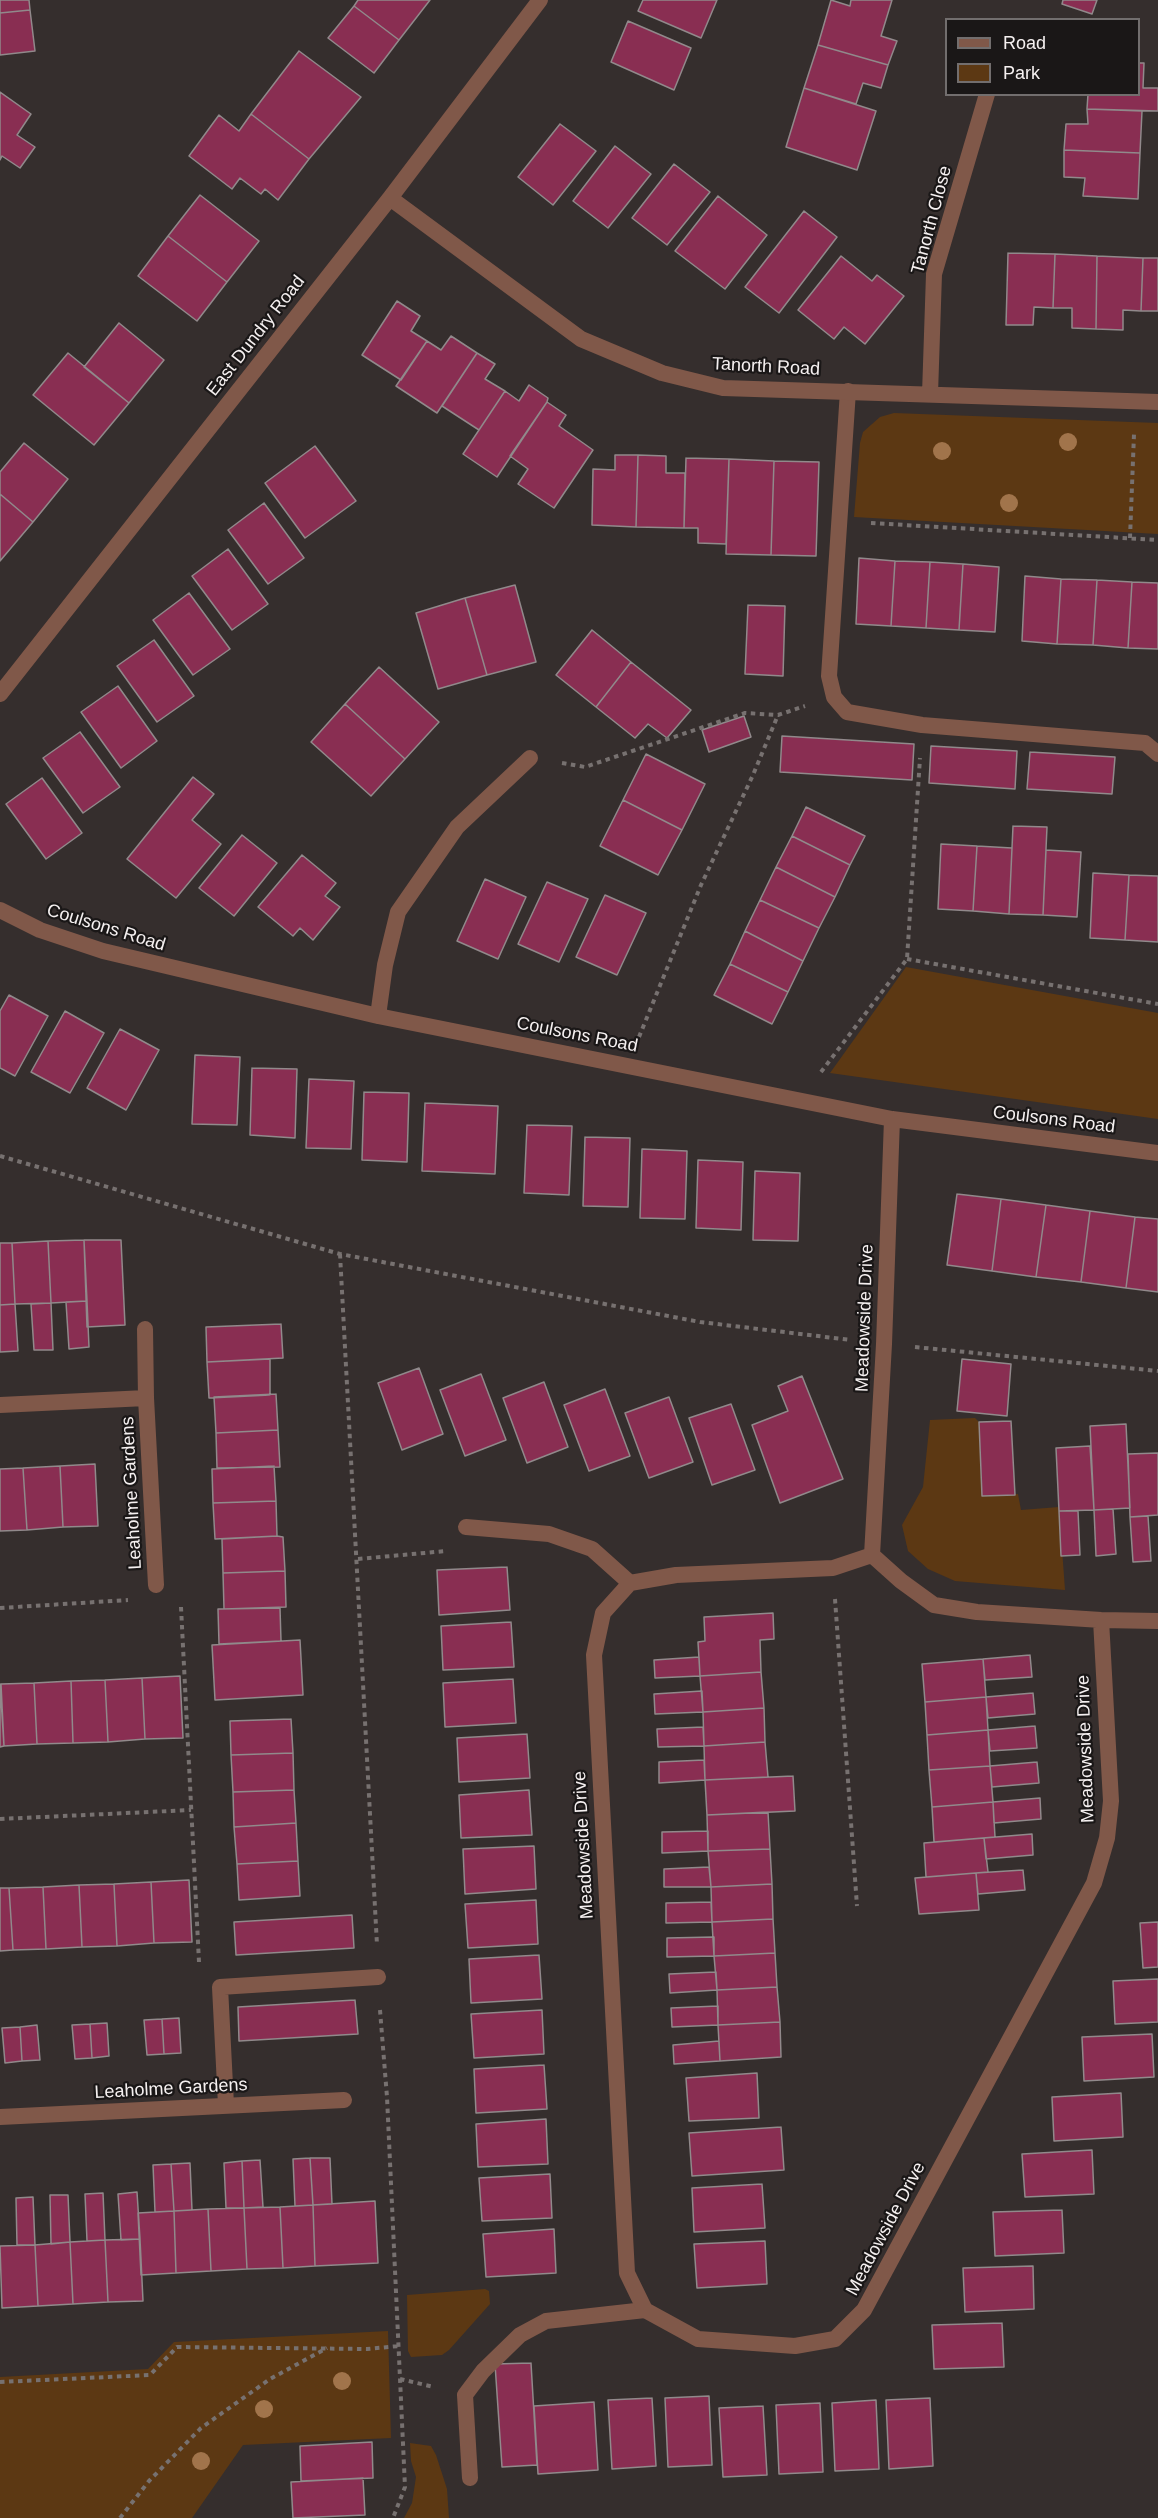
<!DOCTYPE html>
<html>
<head>
<meta charset="utf-8">
<style>
	body { margin:0 }
	#map { position:relative; width:1158px; height:2518px; overflow:hidden; background:#352e2d; font-family:Arial,sans-serif }
	canvas { display:block }
	.legend { position:absolute; left:945px; top:18px; width:195px; height:78px; box-sizing:border-box; background:#1a1717; border:2px solid #726e6e; margin:0; padding:8px 10px; list-style:none; font-size:18px; color:#f5f0f0 }
	.legend li { display:flex; align-items:center; gap:12px; height:30px }
	.legend b { width:30px; border:2px solid #726e6e }
</style>
</head>
<body>
<div id="map">
<canvas width="1158" height="2518"></canvas>
<ul class="legend">
<li><b style="height:8px;background:#805849"></b>Road</li>
<li><b style="height:16px;background:#5c3813"></b>Park</li>
</ul>
</div>
<script>
const context = document.querySelector('canvas').getContext('2d');
context.lineJoin = 'round';
function fillPath(path, color) { context.fillStyle = color; context.fill(path, 'evenodd'); }
const toPath = rows => new Path2D(rows.map(r => 'M' + r).join(''));
function trace(path, color, width, dash) { context.strokeStyle = color; context.lineWidth = width; context.lineCap = dash ? 'butt' : 'round'; context.setLineDash(dash || []); context.stroke(path); }
function drawText(font, color, halo, rows, align = 'center') {
  context.font = font + ' Arial,sans-serif'; context.lineWidth = 4.5; context.setLineDash([]); context.textBaseline = 'middle'; context.strokeStyle = halo; context.fillStyle = color; for (const [text, x, y, turn = 0] of rows) {
    context.save(); context.translate(x, y); context.rotate((+turn || 0) * Math.PI / 180); context.textAlign = isNaN(turn) ? turn : align; if (halo) context.strokeText(text, 0, 0); context.fillText(text, 0, 0); context.restore();
  }
}
fillPath(toPath([
	[894,413,1158,423,1158,534,854,517,860,443,863,432,880,417],
	[906,967,1158,1013,1158,1119,830,1073],
	[975,1418,979,1422,982,1496,1018,1494,1021,1510,1059,1507,1065,1590,955,1581,928,1569,908,1551,902,1525,923,1487,930,1420],
	[485,2289,489,2291,490,2304,449,2350,442,2355,411,2357,408,2351,407,2295],
	[388,2331,391,2438,243,2445,192,2518,0,2518,0,2377,148,2369,174,2342],
	[410,2443,431,2446,436,2455,447,2489,449,2518,404,2518,412,2503,416,2477,411,2461]
]), '#5c3813');
const building = toPath([
	[0,0,29,0,30,10,0,13,0,0],
	[358,0,430,0,399,40,354,6,358,0],
	[643,0,717,0,701,38,638,11,643,0],
	[831,0,850,6,851,0,892,0,881,36,897,41,888,65,818,45,831,0],
	[1063,0,1097,0,1092,14,1062,4,1063,0],
	[354,6,399,40,374,73,328,38,354,6],
	[30,10,35,51,0,55,0,13,30,10],
	[628,21,691,48,674,90,611,62,628,21],
	[818,45,888,65,881,88,863,83,856,104,804,88,818,45],
	[299,51,361,97,309,159,251,114,299,51],
	[1138,63,1144,63,1143,88,1158,88,1158,111,1087,109,1088,94,1138,94,1138,63],
	[804,88,876,111,857,170,786,147,804,88],
	[0,92,31,114,17,135,35,147,20,168,2,156,0,160,0,92],
	[1087,109,1142,111,1140,153,1064,150,1066,124,1088,124,1087,109],
	[251,114,309,159,278,200,265,189,261,194,240,178,232,189,189,156,219,115,239,131,251,114],
	[560,124,596,151,553,205,518,177,560,124],
	[615,146,651,174,608,228,573,201,615,146],
	[1064,150,1140,153,1138,199,1083,196,1085,178,1064,177,1064,150],
	[674,164,710,192,667,245,632,218,674,164],
	[200,195,259,241,227,282,168,236,200,195],
	[718,196,767,235,725,289,675,251,718,196],
	[804,211,837,237,779,313,745,287,804,211],
	[168,236,227,282,197,321,138,276,168,236],
	[1008,253,1055,254,1053,308,1034,307,1033,325,1006,325,1008,253],
	[1055,254,1097,256,1096,329,1072,328,1072,308,1053,308,1055,254],
	[841,256,872,281,877,275,904,296,865,344,844,327,834,339,798,310,841,256],
	[1097,256,1143,258,1141,311,1123,310,1123,330,1096,329,1097,256],
	[1143,258,1158,258,1158,311,1141,311,1143,258],
	[397,301,420,316,411,331,427,341,401,380,362,355,397,301],
	[119,323,164,360,129,403,84,367,119,323],
	[451,336,477,353,437,413,396,386,427,341,441,350,451,336],
	[68,353,129,403,94,445,33,395,68,353],
	[477,353,495,364,485,379,505,391,479,430,442,406,477,353],
	[529,385,548,398,547,402,497,477,463,454,505,391,519,401,529,385],
	[547,402,566,415,559,426,593,450,554,508,518,484,528,469,510,456,547,402],
	[24,443,68,479,33,522,0,494,0,472,24,443],
	[315,446,356,501,305,538,265,483,315,446],
	[615,455,638,455,636,527,592,525,593,469,615,470,615,455],
	[638,455,666,456,666,473,685,473,684,528,636,527,638,455],
	[686,458,729,459,726,544,698,543,698,528,684,528,686,458],
	[729,459,774,461,771,555,726,554,729,459],
	[774,461,819,462,816,556,771,555,774,461],
	[0,494,33,522,0,561,0,494],
	[264,503,304,558,268,584,228,530,264,503],
	[228,549,268,604,232,630,192,576,228,549],
	[859,558,895,561,891,626,856,624,859,558],
	[895,561,930,562,926,628,891,626,895,561],
	[930,562,963,564,959,630,926,628,930,562],
	[963,564,999,567,995,632,959,630,963,564],
	[1025,576,1061,579,1057,644,1022,641,1025,576],
	[1061,579,1097,580,1093,645,1057,644,1061,579],
	[1097,580,1132,582,1128,648,1093,645,1097,580],
	[1132,582,1158,583,1158,649,1128,648,1132,582],
	[515,585,536,662,487,675,465,598,515,585],
	[189,593,230,649,193,675,153,620,189,593],
	[465,598,487,675,438,689,416,613,465,598],
	[748,605,785,606,783,676,745,674,748,605],
	[592,630,631,662,596,707,556,675,592,630],
	[154,640,194,696,157,722,117,666,154,640],
	[631,662,691,710,667,738,648,724,635,738,596,707,631,662],
	[379,667,439,722,405,759,345,704,379,667],
	[118,686,157,741,121,768,81,712,118,686],
	[345,704,405,759,371,796,311,742,345,704],
	[744,716,751,737,709,752,702,730,744,716],
	[80,732,120,787,83,813,43,758,80,732],
	[782,736,914,744,912,780,780,772,782,736],
	[931,746,1017,751,1015,789,929,783,931,746],
	[1030,752,1115,757,1112,794,1027,789,1030,752],
	[646,754,705,784,682,830,623,800,646,754],
	[193,777,214,794,192,820,221,844,176,898,127,859,193,777],
	[42,778,82,833,46,859,6,804,42,778],
	[623,800,682,830,658,875,600,846,623,800],
	[806,807,865,836,850,865,792,836,806,807],
	[1013,826,1047,827,1043,915,1009,914,1013,826],
	[242,835,277,863,234,916,199,888,242,835],
	[792,836,850,865,835,897,776,867,792,836],
	[941,844,977,846,973,911,938,909,941,844],
	[977,846,1012,848,1009,914,973,911,977,846],
	[1046,850,1081,852,1077,917,1043,915,1046,850],
	[302,855,336,883,325,896,340,907,313,940,300,928,293,936,258,907,302,855],
	[776,867,835,897,819,928,760,900,776,867],
	[1093,873,1129,875,1125,940,1090,938,1093,873],
	[1129,875,1158,876,1158,942,1125,940,1129,875],
	[485,879,526,897,498,959,457,941,485,879],
	[547,882,588,899,559,962,518,944,547,882],
	[605,895,646,913,617,975,576,957,605,895],
	[760,900,819,928,803,961,745,931,760,900],
	[745,931,803,961,788,992,730,964,745,931],
	[730,964,788,992,772,1024,714,995,730,964],
	[9,995,48,1016,15,1076,0,1068,0,1011,9,995],
	[65,1011,104,1033,70,1093,31,1072,65,1011],
	[120,1029,159,1050,126,1110,87,1088,120,1029],
	[195,1055,240,1057,237,1125,192,1124,195,1055],
	[252,1068,297,1069,295,1138,250,1135,252,1068],
	[309,1079,354,1081,351,1149,306,1148,309,1079],
	[364,1092,409,1093,407,1162,362,1160,364,1092],
	[425,1103,498,1106,495,1174,422,1171,425,1103],
	[527,1125,572,1126,569,1195,524,1193,527,1125],
	[585,1137,630,1138,628,1207,583,1206,585,1137],
	[642,1149,687,1151,685,1219,640,1218,642,1149],
	[698,1160,743,1162,741,1230,696,1228,698,1160],
	[755,1171,800,1173,798,1241,753,1240,755,1171],
	[957,1194,1001,1199,992,1271,947,1265,957,1194],
	[1001,1199,1046,1205,1036,1277,992,1271,1001,1199],
	[1046,1205,1090,1211,1081,1282,1036,1277,1046,1205],
	[1090,1211,1135,1217,1126,1288,1081,1282,1090,1211],
	[1135,1217,1158,1219,1158,1292,1126,1288,1135,1217],
	[84,1240,87,1301,51,1303,48,1241,84,1240],
	[84,1240,121,1240,125,1325,87,1327,84,1240],
	[48,1241,51,1303,15,1304,12,1243,48,1241],
	[0,1243,12,1243,15,1304,0,1305,0,1243],
	[87,1301,89,1347,69,1349,66,1302,87,1301],
	[51,1303,53,1350,34,1350,31,1304,51,1303],
	[15,1304,18,1351,0,1352,0,1305,15,1304],
	[281,1324,283,1358,207,1362,206,1327,281,1324],
	[270,1359,270,1395,209,1398,207,1362,270,1359],
	[962,1359,1011,1364,1007,1416,957,1411,962,1359],
	[419,1368,443,1434,402,1450,378,1383,419,1368],
	[481,1374,506,1440,465,1456,440,1390,481,1374],
	[802,1376,843,1479,780,1503,752,1425,788,1411,778,1386,802,1376],
	[544,1382,568,1447,527,1463,503,1398,544,1382],
	[605,1389,630,1456,589,1471,564,1405,605,1389],
	[276,1394,278,1430,216,1433,214,1397,276,1394],
	[669,1397,693,1462,649,1478,625,1413,669,1397],
	[731,1404,755,1470,712,1485,689,1418,731,1404],
	[1011,1421,1015,1495,982,1496,979,1422,1011,1421],
	[1126,1424,1130,1508,1094,1510,1090,1426,1126,1424],
	[278,1430,280,1467,217,1468,216,1433,278,1430],
	[1090,1446,1094,1510,1059,1511,1056,1448,1090,1446],
	[1158,1453,1158,1515,1130,1517,1128,1454,1158,1453],
	[95,1464,98,1526,63,1527,60,1466,95,1464],
	[60,1466,63,1527,27,1530,23,1468,60,1466],
	[274,1466,276,1501,213,1503,212,1469,274,1466],
	[23,1468,27,1530,0,1531,0,1469,23,1468],
	[276,1501,277,1536,215,1539,213,1503,276,1501],
	[1113,1509,1116,1554,1096,1556,1094,1510,1113,1509],
	[1059,1511,1078,1511,1080,1555,1061,1556,1059,1511],
	[1148,1516,1151,1561,1133,1562,1130,1517,1148,1516],
	[277,1536,283,1537,285,1571,223,1573,222,1539,277,1536],
	[507,1567,510,1610,439,1615,437,1570,507,1567],
	[285,1571,286,1607,224,1609,223,1573,285,1571],
	[280,1608,281,1641,219,1644,218,1609,280,1608],
	[773,1613,774,1639,760,1640,761,1672,700,1676,698,1642,705,1641,704,1617,773,1613],
	[511,1622,514,1667,443,1670,441,1626,511,1622],
	[300,1640,303,1695,215,1700,212,1645,300,1640],
	[1030,1655,1032,1677,985,1680,983,1659,1030,1655],
	[699,1657,700,1676,655,1678,654,1660,699,1657],
	[983,1659,986,1697,925,1702,922,1664,983,1659],
	[761,1672,764,1708,703,1712,700,1676,761,1672],
	[180,1676,183,1738,145,1739,142,1678,180,1676],
	[142,1678,145,1739,108,1742,105,1680,142,1678],
	[513,1679,516,1723,445,1727,443,1683,513,1679],
	[105,1680,108,1742,73,1743,71,1681,105,1680],
	[71,1681,73,1743,37,1744,34,1683,71,1681],
	[34,1683,37,1744,4,1746,1,1684,34,1683],
	[0,1684,4,1746,0,1747,0,1684],
	[702,1691,703,1712,655,1714,654,1694,702,1691],
	[1033,1693,1035,1714,988,1718,986,1697,1033,1693],
	[986,1697,988,1730,927,1735,925,1702,986,1697],
	[764,1708,765,1742,704,1746,703,1712,764,1708],
	[291,1719,293,1753,231,1755,230,1721,291,1719],
	[1035,1726,1037,1748,990,1751,988,1730,1035,1726],
	[703,1727,704,1746,658,1747,657,1729,703,1727],
	[988,1730,990,1766,929,1770,927,1735,988,1730],
	[527,1734,530,1778,459,1782,457,1738,527,1734],
	[765,1742,768,1777,705,1780,704,1746,765,1742],
	[293,1753,294,1790,233,1792,231,1755,293,1753],
	[704,1760,705,1780,659,1783,659,1762,704,1760],
	[1037,1762,1039,1783,992,1787,990,1766,1037,1762],
	[990,1766,993,1802,932,1807,929,1770,990,1766],
	[793,1776,795,1811,707,1815,705,1780,793,1776],
	[294,1790,296,1823,234,1827,233,1792,294,1790],
	[529,1790,532,1835,461,1838,459,1795,529,1790],
	[1040,1798,1041,1819,994,1823,993,1802,1040,1798],
	[993,1802,995,1837,934,1842,932,1807,993,1802],
	[768,1812,770,1849,708,1851,707,1815,768,1812],
	[296,1823,298,1861,237,1864,234,1827,296,1823],
	[708,1831,708,1851,662,1853,662,1832,708,1831],
	[1032,1834,1033,1855,986,1859,984,1838,1032,1834],
	[984,1838,988,1872,926,1877,924,1843,984,1838],
	[534,1846,536,1889,465,1894,463,1849,534,1846],
	[770,1849,772,1884,711,1887,708,1851,770,1849],
	[298,1861,300,1896,239,1900,237,1864,298,1861],
	[709,1867,711,1887,664,1887,664,1869,709,1867],
	[1023,1870,1025,1890,978,1894,976,1873,1023,1870],
	[976,1873,979,1910,919,1914,915,1878,976,1873],
	[189,1880,192,1942,154,1943,151,1882,189,1880],
	[151,1882,154,1943,117,1946,114,1884,151,1882],
	[114,1884,117,1946,82,1947,79,1885,114,1884],
	[772,1884,773,1919,712,1922,711,1887,772,1884],
	[79,1885,82,1947,46,1949,43,1887,79,1885],
	[43,1887,46,1949,13,1950,9,1888,43,1887],
	[0,1888,9,1888,13,1950,0,1951,0,1888],
	[536,1900,538,1944,468,1948,465,1904,536,1900],
	[711,1902,712,1922,666,1923,666,1903,711,1902],
	[352,1915,354,1948,236,1955,234,1922,352,1915],
	[773,1919,775,1953,714,1956,712,1922,773,1919],
	[1158,1922,1158,1967,1143,1968,1140,1923,1158,1922],
	[714,1937,714,1956,667,1957,667,1938,714,1937],
	[775,1953,777,1987,717,1990,714,1956,775,1953],
	[539,1955,542,1999,471,2003,469,1959,539,1955],
	[716,1972,717,1990,670,1993,669,1974,716,1972],
	[1158,1979,1158,2022,1115,2024,1113,1981,1158,1979],
	[777,1987,780,2022,718,2025,717,1990,777,1987],
	[355,2000,358,2034,239,2041,238,2007,355,2000],
	[718,2006,718,2025,672,2027,671,2008,718,2006],
	[542,2010,544,2054,474,2058,471,2014,542,2010],
	[179,2018,181,2053,164,2054,162,2019,179,2018],
	[162,2019,164,2054,147,2055,144,2020,162,2019],
	[780,2022,781,2057,720,2061,718,2025,780,2022],
	[107,2023,109,2056,92,2058,90,2024,107,2023],
	[90,2024,92,2058,75,2059,72,2025,90,2024],
	[37,2025,40,2060,22,2061,20,2027,37,2025],
	[20,2027,22,2061,5,2063,2,2028,20,2027],
	[1152,2034,1154,2077,1084,2081,1082,2037,1152,2034],
	[719,2041,720,2061,674,2064,673,2045,719,2041],
	[544,2065,547,2109,476,2113,474,2069,544,2065],
	[757,2073,759,2118,689,2121,686,2078,757,2073],
	[1121,2093,1123,2137,1054,2141,1052,2097,1121,2093],
	[546,2119,548,2164,478,2167,476,2124,546,2119],
	[781,2127,784,2170,692,2176,689,2133,781,2127],
	[1092,2150,1094,2194,1025,2197,1022,2154,1092,2150],
	[310,2158,313,2205,295,2206,293,2159,310,2158],
	[310,2158,330,2158,332,2204,313,2205,310,2158],
	[260,2160,263,2207,244,2208,242,2161,260,2160],
	[242,2161,244,2208,226,2208,224,2163,242,2161],
	[190,2163,192,2210,174,2211,171,2164,190,2163],
	[171,2164,174,2211,155,2212,153,2165,171,2164],
	[550,2174,552,2218,482,2221,479,2178,550,2174],
	[762,2184,765,2228,694,2232,692,2188,762,2184],
	[137,2192,140,2239,121,2240,118,2194,137,2192],
	[103,2193,105,2240,87,2241,85,2194,103,2193],
	[50,2195,68,2195,70,2242,51,2244,50,2195],
	[33,2197,35,2245,17,2245,16,2198,33,2197],
	[375,2201,378,2263,315,2266,313,2205,375,2201],
	[313,2205,315,2266,283,2268,280,2207,313,2205],
	[280,2207,283,2268,247,2269,244,2208,280,2207],
	[244,2208,247,2269,211,2271,208,2209,244,2208],
	[208,2209,211,2271,176,2273,174,2211,208,2209],
	[1062,2210,1064,2253,995,2256,993,2212,1062,2210],
	[174,2211,176,2273,141,2275,138,2213,174,2211],
	[554,2229,556,2273,486,2277,483,2234,554,2229],
	[140,2239,143,2301,108,2302,105,2240,140,2239],
	[105,2240,108,2302,73,2304,70,2242,105,2240],
	[765,2241,767,2284,697,2288,694,2244,765,2241],
	[70,2242,73,2304,38,2306,35,2245,70,2242],
	[35,2245,38,2306,2,2308,0,2246,35,2245],
	[1033,2266,1034,2309,965,2312,963,2268,1033,2266],
	[1002,2323,1004,2367,934,2369,932,2325,1002,2323],
	[531,2363,537,2465,502,2467,495,2364,531,2363],
	[709,2396,712,2465,668,2467,665,2398,709,2396],
	[652,2398,656,2466,612,2469,608,2400,652,2398],
	[930,2398,933,2466,889,2469,886,2400,930,2398],
	[876,2400,879,2469,835,2471,832,2403,876,2400],
	[594,2402,598,2470,538,2474,534,2406,594,2402],
	[820,2403,823,2472,779,2474,776,2405,820,2403],
	[763,2406,767,2475,723,2477,719,2408,763,2406],
	[372,2442,373,2478,301,2481,300,2446,372,2442],
	[363,2478,365,2515,293,2518,291,2482,363,2478]
]);
fillPath(building, '#892e52');
trace(building, '#91898b', 1.5);
trace(toPath([
	[871,523,1158,540],
	[1130,538,1134,434],
	[562,763,585,767,745,713,778,715,805,706],
	[907,959,1158,1004],
	[639,1037,701,885,753,775,778,715],
	[821,1072,907,959,920,758],
	[0,1156,340,1254,700,1322,851,1340],
	[340,1254,377,1945],
	[915,1347,1158,1371],
	[358,1559,446,1551],
	[835,1599,857,1906],
	[181,1607,199,1962],
	[0,1608,128,1600],
	[0,1819,191,1810],
	[380,2010,387,2097,405,2487,393,2518],
	[400,2379,434,2387],
	[0,2382,150,2375,177,2347,367,2349,399,2346],
	[120,2518,149,2481,201,2428,270,2379,327,2348]
]), '#777170', 4, [4.5, 4.5]);
trace(toPath([
	[848,391,829,676,834,697,847,712,922,725,1145,743,1158,754],
	[226,2105,220,1987,378,1977],
	[470,2478,465,2395,483,2371,520,2335,546,2321,645,2310]
]), '#805849', 16);
trace(toPath([
	[390,198,581,339,662,373,723,388,1158,402],
	[930,394,934,274,987,94],
	[0,694,390,198,540,0],
	[0,910,40,930,103,951,378,1016,892,1119,1158,1153],
	[378,1016,385,965,398,912,457,827,530,758],
	[892,1119,884,1344,872,1555,901,1581,934,1605,977,1612,1101,1620,1158,1621],
	[145,1329,146,1398],
	[0,1405,146,1398,156,1585],
	[466,1527,549,1534,592,1549,630,1583],
	[872,1555,833,1568,676,1575,630,1583,603,1613,594,1655,627,2273,645,2310,698,2339,795,2346,835,2339,864,2310,1094,1883,1107,1838,1111,1801,1101,1620],
	[0,2117,344,2100]
]), '#805849', 16);
context.fillStyle = '#a1744b';
for (const [x, y] of [
	[1068,442],
	[942,451],
	[1009,503],
	[342,2381],
	[264,2409],
	[201,2461]
]) { context.beginPath(); context.arc(x, y, 9, 0, 2 * Math.PI); context.fill(); }
drawText('18px', '#f5f0f0', '#1a1717', [
	["Tanorth Close",932,220,-75],
	["East Dundry Road",256,336,-52],
	["Tanorth Road",766,367,3],
	["Coulsons Road",106,928,17],
	["Coulsons Road",577,1035,11],
	["Coulsons Road",1054,1120,7],
	["Meadowside Drive",865,1318,-88],
	["Leaholme Gardens",132,1493,-93],
	["Meadowside Drive",1086,1749,-92],
	["Meadowside Drive",584,1845,-93],
	["Leaholme Gardens",171,2089,-3],
	["Meadowside Drive",886,2229,-62]
]);
</script>
</body>
</html>
